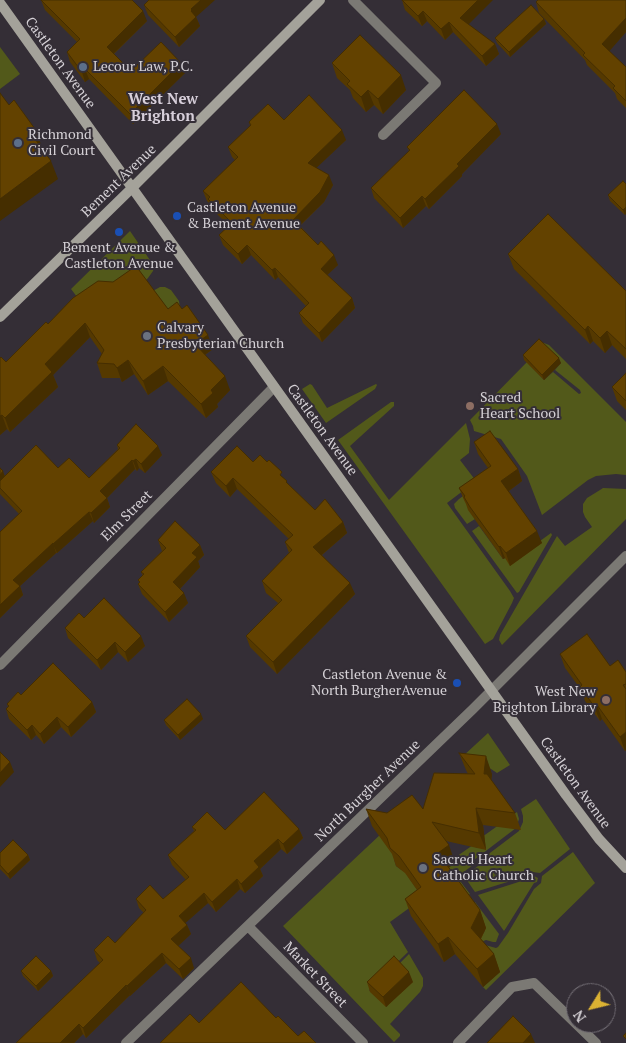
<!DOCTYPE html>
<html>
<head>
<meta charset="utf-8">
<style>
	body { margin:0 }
	#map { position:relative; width:626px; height:1043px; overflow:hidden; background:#342e36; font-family:"PT Serif",serif }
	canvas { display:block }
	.north { position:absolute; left:566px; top:983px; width:50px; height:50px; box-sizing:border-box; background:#342e36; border:1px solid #746f76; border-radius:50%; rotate:234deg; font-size:14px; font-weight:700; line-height:20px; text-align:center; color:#d5d1d6 }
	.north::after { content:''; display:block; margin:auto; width:18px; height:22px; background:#dbb233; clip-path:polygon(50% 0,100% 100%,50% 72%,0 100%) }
</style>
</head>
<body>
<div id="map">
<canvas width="626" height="1043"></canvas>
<div class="north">N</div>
</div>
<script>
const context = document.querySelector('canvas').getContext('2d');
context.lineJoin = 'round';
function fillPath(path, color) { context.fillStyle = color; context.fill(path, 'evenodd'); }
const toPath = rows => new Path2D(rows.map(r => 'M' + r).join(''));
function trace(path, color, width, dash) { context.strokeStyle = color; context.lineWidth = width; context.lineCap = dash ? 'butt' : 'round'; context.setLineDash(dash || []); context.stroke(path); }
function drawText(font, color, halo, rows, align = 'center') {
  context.font = font + ' "PT Serif",serif'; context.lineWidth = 4; context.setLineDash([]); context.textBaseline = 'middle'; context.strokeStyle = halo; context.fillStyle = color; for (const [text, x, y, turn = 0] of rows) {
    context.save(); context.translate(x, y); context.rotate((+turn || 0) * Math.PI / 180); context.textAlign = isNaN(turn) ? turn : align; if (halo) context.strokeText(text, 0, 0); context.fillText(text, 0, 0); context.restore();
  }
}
fillPath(toPath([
	[0,47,20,74,0,89],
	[130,231,152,263,154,267,153,271,148,278,143,283,90,314,71,289],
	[160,287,165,287,171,290,179,301,180,308,169,317,151,292],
	[544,343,549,345,626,422,626,475,616,474,596,476,588,480,542,515,527,476,501,439,474,431,473,426,470,420,527,362,544,380,553,372,579,394,581,393,580,390,555,370,561,363,541,344],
	[310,384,312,385,327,408,376,384,377,385,375,389,326,423,302,389],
	[391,402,394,402,394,406,350,446,389,500,466,423,470,439,469,453,460,460,476,481,447,503,510,591,514,598,512,603,493,639,485,644,338,440],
	[478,485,470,509,475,519,467,524,455,508,454,504,459,499],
	[603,488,626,489,626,519,502,645,499,640,500,635,557,536,565,546,592,527,585,517,583,512,583,504,587,498,600,490],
	[479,526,503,559,540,541,551,533,552,535,519,592,517,593,472,531],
	[488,733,510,765,497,773,488,767,462,757],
	[536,799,570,849,540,873,532,872,527,876,475,892,464,876,478,866,478,862,519,831,523,822,523,816,521,809],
	[517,812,519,819,516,828,474,860,473,865,457,877,470,894,464,897,445,870,455,863,453,859,473,845,477,848,481,848,482,837],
	[382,833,396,851,394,859,396,866,400,869,407,873,409,878,423,898,390,922,408,952,369,990,387,1007,397,966,409,954,423,978,423,986,420,992,390,1024,400,1034,400,1036,394,1042,283,926],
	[573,852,595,883,486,990,483,987,500,972,485,945,496,948,498,947,508,933,534,889,541,883,542,876],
	[534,876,538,878,537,882,534,883,506,928,504,931,478,895,531,878],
	[475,902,499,934,496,942,493,942,486,940,481,942,476,936,484,933,485,928,471,906]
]), '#52591a');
trace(toPath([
	[458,1043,512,987,534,983,596,1043]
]), '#7b7974', 10);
trace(toPath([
	[353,0,436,83,383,135],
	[0,665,274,387],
	[248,926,363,1043],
	[126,1043,473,709,626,556]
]), '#7b7974', 10);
trace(toPath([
	[0,3,566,795,599,839,626,868],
	[0,317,132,188,320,0]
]), '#a4a29a', 10);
fillPath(toPath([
	[41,0,147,21,114,54,131,71,185,73,133,124,89,79,85,82,70,62,67,52,77,42,45,10],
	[402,0,468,24,495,44,499,54,486,66,453,32,445,40,427,21,422,26,405,10],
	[626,0,626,32,609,51,626,67,626,108,617,99,615,93,587,65,585,60,539,13,536,2],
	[144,5,196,17,200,26,179,47,148,15],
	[544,19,546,24,510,57,497,43,495,38],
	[332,63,406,90,383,114,374,105,366,112,353,98,350,90,337,78],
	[284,120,346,140,316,168,333,185,324,202,300,226,338,265,327,275,352,298,355,308,322,342,303,323,299,313,306,306,278,277,275,280,251,255,242,264,223,245,219,235,229,226,212,209,210,204,207,201,203,191,235,160,232,157,228,147,250,126,249,122],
	[501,134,462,174,462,176,429,209,426,206,403,228,374,198,371,188,409,151,407,147],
	[623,181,625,215,610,201,608,195],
	[508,254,626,291,626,359,612,345,605,353,593,341,590,344,514,269],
	[168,309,182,309,213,349,205,355,230,390,217,404,218,407,206,418,168,381,148,395,134,374,122,382,120,378,102,378,97,363,102,354,90,337,53,375,58,387,10,432,7,429,0,435,6,362,48,324],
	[523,355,561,363,544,380,524,360],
	[626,373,626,410,617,401,612,387],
	[474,442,518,469,522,481,509,491,542,543,510,566,505,558,503,559,468,510,466,504,464,500,459,488,488,468,478,454],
	[117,445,162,455,145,473,139,468,137,471,135,469,107,498,110,507,94,523,93,521,57,553,56,553,20,586,23,595,0,618,0,532,19,514,0,494,0,468,5,476,58,468,89,478,118,449],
	[253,462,284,479,288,484,315,510,343,522,347,533,322,555,355,594,277,674,250,647,246,636,278,603,266,593,262,581,289,553,285,542,289,539,237,489,230,497,216,483,211,472],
	[158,540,200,545,204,555,198,561,200,567,180,589,188,603,169,622,142,594,138,584,140,583,138,580,143,576,141,572,162,551],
	[84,618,145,646,128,662,118,652,101,670,68,638,65,628],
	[560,654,610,666,626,672,626,750,625,751,602,719,600,721,585,701,582,691,565,668],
	[21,695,92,702,96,712,71,737,61,727,44,744,36,735,31,740,9,719,6,709,8,707,7,704],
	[203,719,180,740,166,725,164,720],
	[459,753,492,774,491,780,515,813,521,830,483,825,486,850,446,841,455,863,449,867,480,910,486,928,481,939,494,954,500,972,483,987,455,954,444,962,411,916,405,899,417,890,405,873,396,866,392,854,372,826,366,809,387,813,423,809,468,774,466,770],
	[192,827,225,830,299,829,303,838,287,854,281,849,260,869,263,876,245,893,240,889,216,912,208,903,185,923,187,925,191,934,178,946,194,968,183,979,166,963,130,996,130,995,86,1038,83,1034,74,1043,16,1043,100,963,97,960,94,950,115,943,144,913,139,908,136,899,163,899,186,880,172,865,168,855,194,831],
	[0,853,28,855,30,860,10,879,0,869],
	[21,971,51,971,53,976,38,991,23,976],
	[367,982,413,982,386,1007,370,992]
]), '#553900');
fillPath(toPath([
	[201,0,215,0,196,17,200,26,179,47,175,37,191,9],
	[478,0,493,0,464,29,460,18],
	[143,11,147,21,110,57,107,47],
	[423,11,427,21,422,26,418,16],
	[626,18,626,32,606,55,602,44],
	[544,19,546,24,510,57,509,52],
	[449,22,453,32,445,40,441,29],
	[495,44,499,54,486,66,482,56],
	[181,63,185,73,133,124,130,114],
	[85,69,89,79,85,82,82,72],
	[401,75,406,90,383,114,378,99],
	[368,90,374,105,366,112,361,97],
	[497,124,501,134,462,174,462,176,429,209,425,199,457,164],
	[35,129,42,147,37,150,30,132],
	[342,130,346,140,311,173,308,163],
	[51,161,58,179,0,221,0,199],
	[329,175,333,185,324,202,296,229,293,220],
	[422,196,426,206,403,228,400,218],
	[626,207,626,214,625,215,623,210],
	[247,245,251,255,242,264,238,254],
	[334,255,338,265,324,278,321,269],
	[275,268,278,277,275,280,272,270],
	[352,298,355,308,322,342,319,333],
	[85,323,90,337,53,375,58,387,10,432,5,418,45,364],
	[588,326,593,341,590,344,585,330],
	[607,331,612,345,605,353,600,338],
	[208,335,213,349,200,358,195,344],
	[559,358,561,363,544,380,542,375],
	[128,360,134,374,122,382,117,368],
	[163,366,168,381,148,395,143,381],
	[225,376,230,390,217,404,218,407,206,418,201,404,211,390],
	[2,415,7,429,0,435,0,416],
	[158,446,162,455,145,473,141,464],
	[136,459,139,468,137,471,133,461],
	[132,460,135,469,107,498,110,507,94,523,91,513,100,491],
	[518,469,522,481,506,493,501,481],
	[3,471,8,486,0,488,0,475],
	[233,478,237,489,230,497,226,486],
	[89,512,93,521,57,553,53,544],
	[343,522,347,533,318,558,313,547],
	[537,531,542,543,510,566,506,553],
	[53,543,56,553,20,586,23,595,0,618,0,605,13,580],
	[200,545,204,555,198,561,200,567,177,592,173,582,192,553],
	[500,546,505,558,503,559,499,547],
	[350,583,355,594,277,674,273,662],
	[184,593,188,603,169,622,165,612],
	[141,636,145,646,128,662,125,652],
	[115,642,118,652,101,670,97,660],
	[92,702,96,712,71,737,68,727],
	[597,705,602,719,600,721,594,706],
	[201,714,203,719,180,740,178,735],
	[57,717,61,727,44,744,40,734],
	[32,725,36,735,31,740,27,730],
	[626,732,626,750,625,751,620,737],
	[486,756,492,774,490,791,484,774],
	[10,762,14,772,0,787,0,773],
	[476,808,483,825,486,850,479,833],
	[299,829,303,838,287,854,283,844],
	[278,839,281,849,260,869,263,876,245,893,241,884,254,861],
	[449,845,455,863,445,870,438,853],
	[28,855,30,860,10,879,8,874],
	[237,879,240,889,216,912,212,902],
	[204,893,208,903,182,926,179,916],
	[480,910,486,928,477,946,471,928],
	[187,925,191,934,175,949,171,939],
	[448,937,455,954,444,962,438,944],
	[162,953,166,963,130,996,127,986],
	[494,954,500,972,483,987,477,969],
	[191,958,194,968,183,979,179,969],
	[51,971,53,976,38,991,36,986],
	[409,972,413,982,386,1007,383,997],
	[126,985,130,995,86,1038,83,1028],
	[79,1024,83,1034,74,1043,60,1043],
	[531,1034,535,1043,523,1043]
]), '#452e00');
const building = toPath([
	[41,0,132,0,143,11,107,47,131,71,161,42,181,63,130,114,85,69,82,72,67,52,80,39,41,0],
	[149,0,201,0,191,9,192,10,191,11,196,17,175,37,144,5,149,0],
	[402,0,478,0,460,18,495,44,482,56,449,22,441,29,423,11,418,16,402,0],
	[538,0,626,0,626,18,602,44,626,67,626,101,613,88,615,86,583,55,585,53,536,2,538,0],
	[531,5,544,19,509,52,495,38,531,5],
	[360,35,401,75,378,99,368,90,361,97,347,84,350,81,332,63,360,35],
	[464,90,497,124,457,164,459,166,425,199,422,196,400,218,371,188,410,150,407,147,464,90],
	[0,93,9,105,14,100,35,129,30,132,51,161,0,199,0,93],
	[309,95,342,130,308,163,329,175,320,192,293,220,318,245,321,241,334,255,321,269,352,298,319,333,299,313,309,303,275,268,272,270,247,245,238,254,219,235,232,223,208,199,210,197,203,191,238,157,228,147,251,125,249,122,268,104,284,120,309,95],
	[623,181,626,184,626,207,623,210,608,195,623,181],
	[548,214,626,291,626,349,607,331,600,338,588,326,585,330,508,254,548,214],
	[136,266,168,309,177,302,182,309,187,305,208,335,195,344,225,376,211,390,213,393,201,404,163,366,143,381,128,360,117,368,114,364,97,363,104,350,85,323,45,364,52,372,5,418,2,415,0,416,0,358,1,357,6,362,46,322,48,324,73,298,98,281,113,282,136,266],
	[539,339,559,358,542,375,523,355,539,339],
	[626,373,626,401,612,387,626,373],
	[136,424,158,446,141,464,136,459,133,461,132,460,100,491,107,498,91,513,89,512,53,544,53,543,13,580,20,586,0,605,0,532,22,511,0,488,0,481,36,445,58,468,69,458,89,478,120,448,117,445,136,424],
	[490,431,518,469,501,481,537,531,506,553,500,546,499,547,470,507,464,497,465,496,459,488,491,466,474,442,490,431],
	[237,446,253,462,260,455,267,462,269,460,282,472,280,475,287,481,286,482,315,510,325,499,343,522,313,547,350,583,273,662,246,636,282,600,262,581,292,550,285,542,293,535,233,478,226,486,211,472,237,446],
	[0,468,3,471,0,475,0,468],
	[175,521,200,545,192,553,197,557,173,582,184,593,165,612,138,584,140,582,138,580,144,574,141,572,166,548,158,540,175,521],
	[104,598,141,636,125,652,115,642,97,660,65,628,79,613,84,618,104,598],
	[587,634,610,666,618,660,626,672,626,684,623,685,626,689,626,732,620,737,597,705,594,706,580,687,582,685,560,654,587,634],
	[53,663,92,702,68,727,57,717,40,734,32,725,27,730,6,709,9,706,7,704,18,692,21,695,53,663],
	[187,699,201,714,178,735,164,720,187,699],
	[0,752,10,762,0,773,0,752],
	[459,753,486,756,484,774,487,774,515,813,476,808,479,833,432,822,449,845,438,853,480,910,471,928,494,954,477,969,448,937,438,944,405,899,421,887,399,856,390,848,387,838,366,809,387,813,412,795,423,809,434,773,475,774,459,753],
	[264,792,299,829,283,844,278,839,254,861,259,867,241,884,237,879,212,902,204,893,179,916,187,925,171,939,191,958,179,969,162,953,127,986,126,985,83,1028,79,1024,60,1043,16,1043,103,960,94,950,108,936,115,943,146,910,136,899,150,885,163,899,189,877,168,855,196,830,192,827,207,812,225,830,264,792],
	[13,840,28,855,8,874,0,865,0,853,13,840],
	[36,956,51,971,36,986,21,971,36,956],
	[394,956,409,972,383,997,367,982,394,956],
	[241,982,276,1018,278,1016,298,1036,304,1031,316,1043,160,1043,190,1014,199,1023,241,982],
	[513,1016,531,1034,523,1043,487,1043,513,1016],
	[626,1033,626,1039,623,1036,626,1033]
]);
fillPath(building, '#634200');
trace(building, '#452e00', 1);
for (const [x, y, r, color] of [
	[83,67,5,"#5c6f8a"],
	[18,143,5,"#5c6f8a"],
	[177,216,5,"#1a4fb4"],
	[119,232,5,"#1a4fb4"],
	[147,336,5,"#6b7280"],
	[470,406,5,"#8d6e63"],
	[457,683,5,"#1a4fb4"],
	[606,700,5,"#8d6e63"],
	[423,868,5,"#6b7280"]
]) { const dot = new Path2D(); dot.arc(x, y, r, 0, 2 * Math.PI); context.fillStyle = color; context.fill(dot); trace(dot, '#342e36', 2); }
drawText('14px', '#d5d1d6', '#342e36', [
	["Castleton Avenue",60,63,54],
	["Bement Avenue",119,181,-44],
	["Castleton Avenue",322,430,54],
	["Elm Street",127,516,-45],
	["Castleton Avenue",575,783,54],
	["North Burgher Avenue",368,791,-44],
	["Market Street",315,975,46]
]);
drawText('14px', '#d5d1d6', '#342e36', [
	["Lecour Law, P.C.",93,67],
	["Richmond",28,135],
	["Civil Court",28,151],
	["Castleton Avenue",187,208],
	["& Bement Avenue",187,224],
	["Bement Avenue &",119,248,"center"],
	["Castleton Avenue",119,264,"center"],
	["Calvary",157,328],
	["Presbyterian Church",157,344],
	["Sacred",480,398],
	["Heart School",480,414],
	["Castleton Avenue &",447,675,"right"],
	["North BurgherAvenue",447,691,"right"],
	["West New",596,692,"right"],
	["Brighton Library",596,708,"right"],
	["Sacred Heart",433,860],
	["Catholic Church",433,876]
], 'left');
drawText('bold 15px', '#d7cfda', '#342e36', [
	["West New",163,100],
	["Brighton",163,117]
]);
</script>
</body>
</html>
